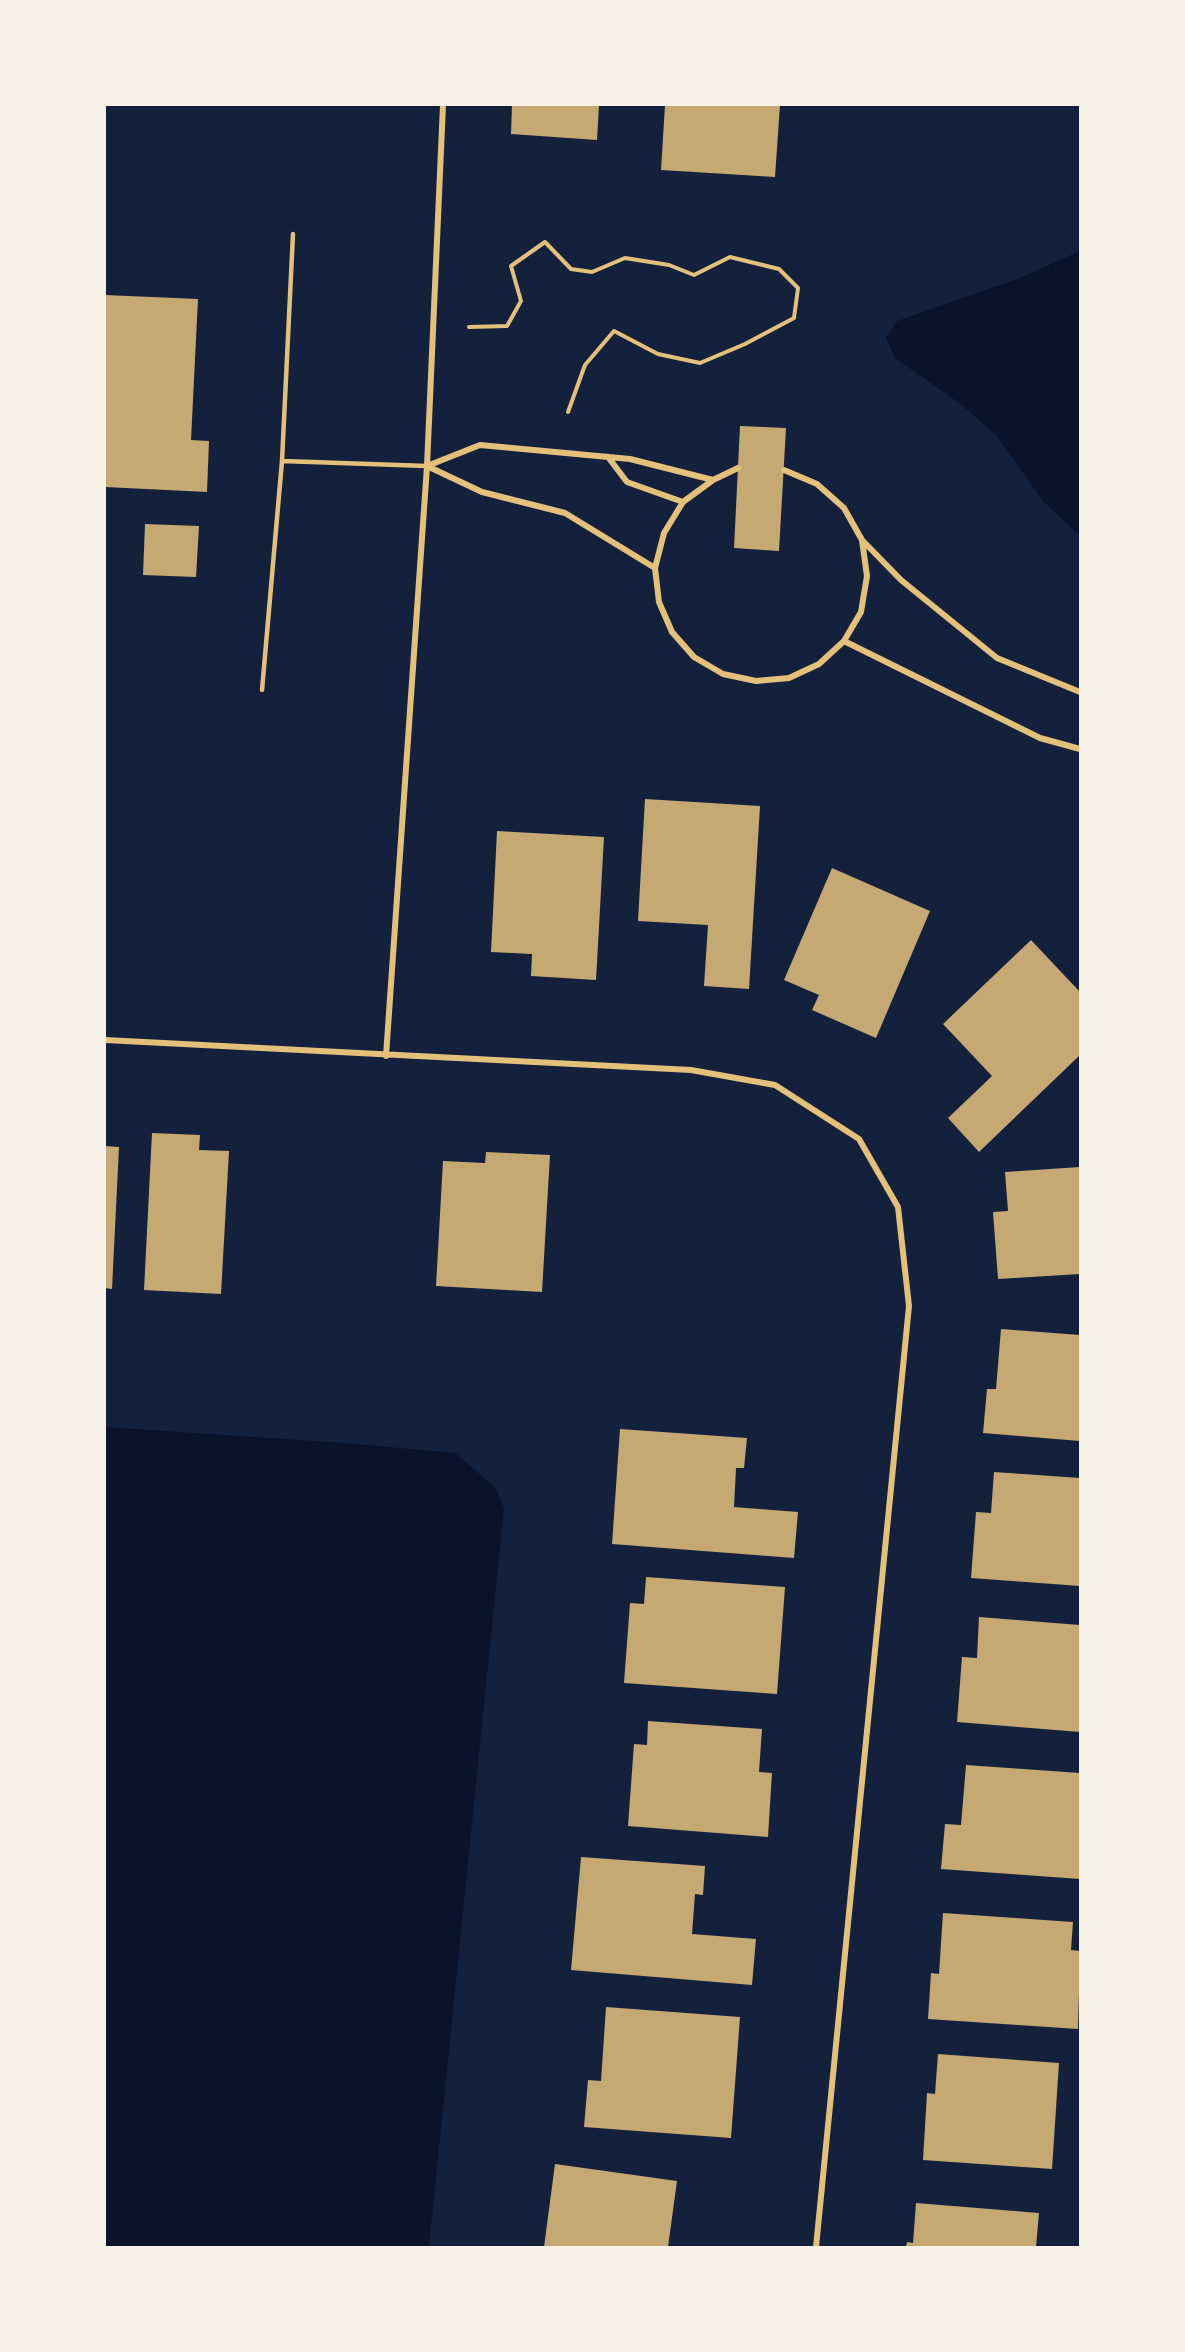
<!DOCTYPE html>
<html>
<head>
<meta charset="utf-8">
<style>
	body { margin:0 }
	#map { position:relative; width:1185px; height:2352px; overflow:hidden; background:#14213d; font-family:"Source Sans 3",sans-serif }
	canvas { display:block }
	.frame { position:absolute; inset:0; border:106px solid #f6f1e7; pointer-events:none }
</style>
</head>
<body>
<div id="map">
<canvas width="1185" height="2352"></canvas>
<div class="frame"></div>
</div>
<script>
const context = document.querySelector('canvas').getContext('2d');
context.lineJoin = 'round';
function fillPath(path, color) { context.fillStyle = color; context.fill(path, 'evenodd'); }
const toPath = rows => new Path2D(rows.map(r => 'M' + r).join(''));
function trace(path, color, width, dash) { context.strokeStyle = color; context.lineWidth = width; context.lineCap = dash ? 'butt' : 'round'; context.setLineDash(dash || []); context.stroke(path); }
fillPath(toPath([
	[1080,251,1080,536,1043,501,996,435,959,403,895,358,886,338,897,321,1020,278],
	[105,1427,344,1443,455,1453,495,1487,504,1508,429,2247,105,2247]
]), '#0b132b');
fillPath(toPath([
	[512,105,599,105,597,140,511,134],
	[665,105,780,105,775,177,661,170],
	[105,295,198,299,191,440,209,441,207,492,105,487],
	[740,426,786,428,779,551,734,548],
	[145,524,199,526,196,577,143,575],
	[645,799,760,806,749,989,704,986,708,925,638,921],
	[497,831,604,837,596,980,531,976,532,954,491,952],
	[832,868,930,911,876,1038,812,1010,819,995,784,980],
	[1031,940,1080,992,1080,1055,979,1152,948,1118,992,1076,943,1024],
	[152,1133,200,1135,199,1150,229,1151,221,1294,144,1290],
	[105,1146,119,1147,112,1289,105,1288],
	[486,1152,550,1155,542,1292,436,1286,443,1161,485,1163],
	[1080,1167,1080,1274,998,1279,993,1212,1008,1211,1005,1172],
	[1001,1329,1080,1335,1080,1441,983,1433,987,1389,996,1389],
	[620,1429,747,1438,744,1468,736,1468,734,1507,798,1512,794,1558,612,1544],
	[994,1472,1080,1478,1080,1586,971,1578,976,1512,991,1513],
	[646,1577,785,1587,777,1694,624,1683,630,1603,644,1604],
	[979,1617,1080,1625,1080,1732,957,1722,962,1657,977,1658],
	[648,1721,762,1729,759,1772,772,1773,768,1837,628,1826,634,1744,647,1745],
	[966,1765,1080,1773,1080,1879,941,1869,945,1824,961,1825],
	[581,1857,705,1866,703,1895,695,1894,692,1934,756,1939,752,1985,571,1970],
	[943,1913,1073,1922,1071,1950,1080,1951,1078,2029,928,2019,931,1973,939,1974],
	[606,2007,740,2017,731,2138,584,2127,588,2080,601,2081],
	[938,2054,1059,2063,1052,2169,923,2160,927,2093,935,2094],
	[555,2164,677,2181,668,2247,544,2247],
	[916,2203,1039,2213,1036,2247,906,2247,907,2242,913,2243]
]), '#c6a872');
trace(toPath([
	[469,327,507,326,521,301,511,266,545,242,571,269,592,272,625,258,669,265,694,275,730,257,779,269,798,288,794,318,745,344,700,363,658,354,614,331,585,365,568,412]
]), '#e5c07b', 4);
trace(toPath([
	[282,461,427,466],
	[262,690,282,461,293,234]
]), '#e5c07b', 4.5);
trace(toPath([
	[608,457,627,482,683,502],
	[427,466,480,445,630,459,713,480],
	[427,466,482,492,565,513,655,568],
	[738,468,713,480,683,502,664,533,655,568,659,602,672,632,694,657,723,674,756,681,789,678,819,664,844,641,861,612,867,576,862,540,844,508,817,484,784,470],
	[862,540,901,580,997,658,1080,692],
	[844,641,1040,738,1080,749],
	[105,1040,691,1070,775,1085,859,1139,898,1207,909,1306,816,2247],
	[386,1056,427,466,443,105]
]), '#e5c07b', 6);
</script>
</body>
</html>
